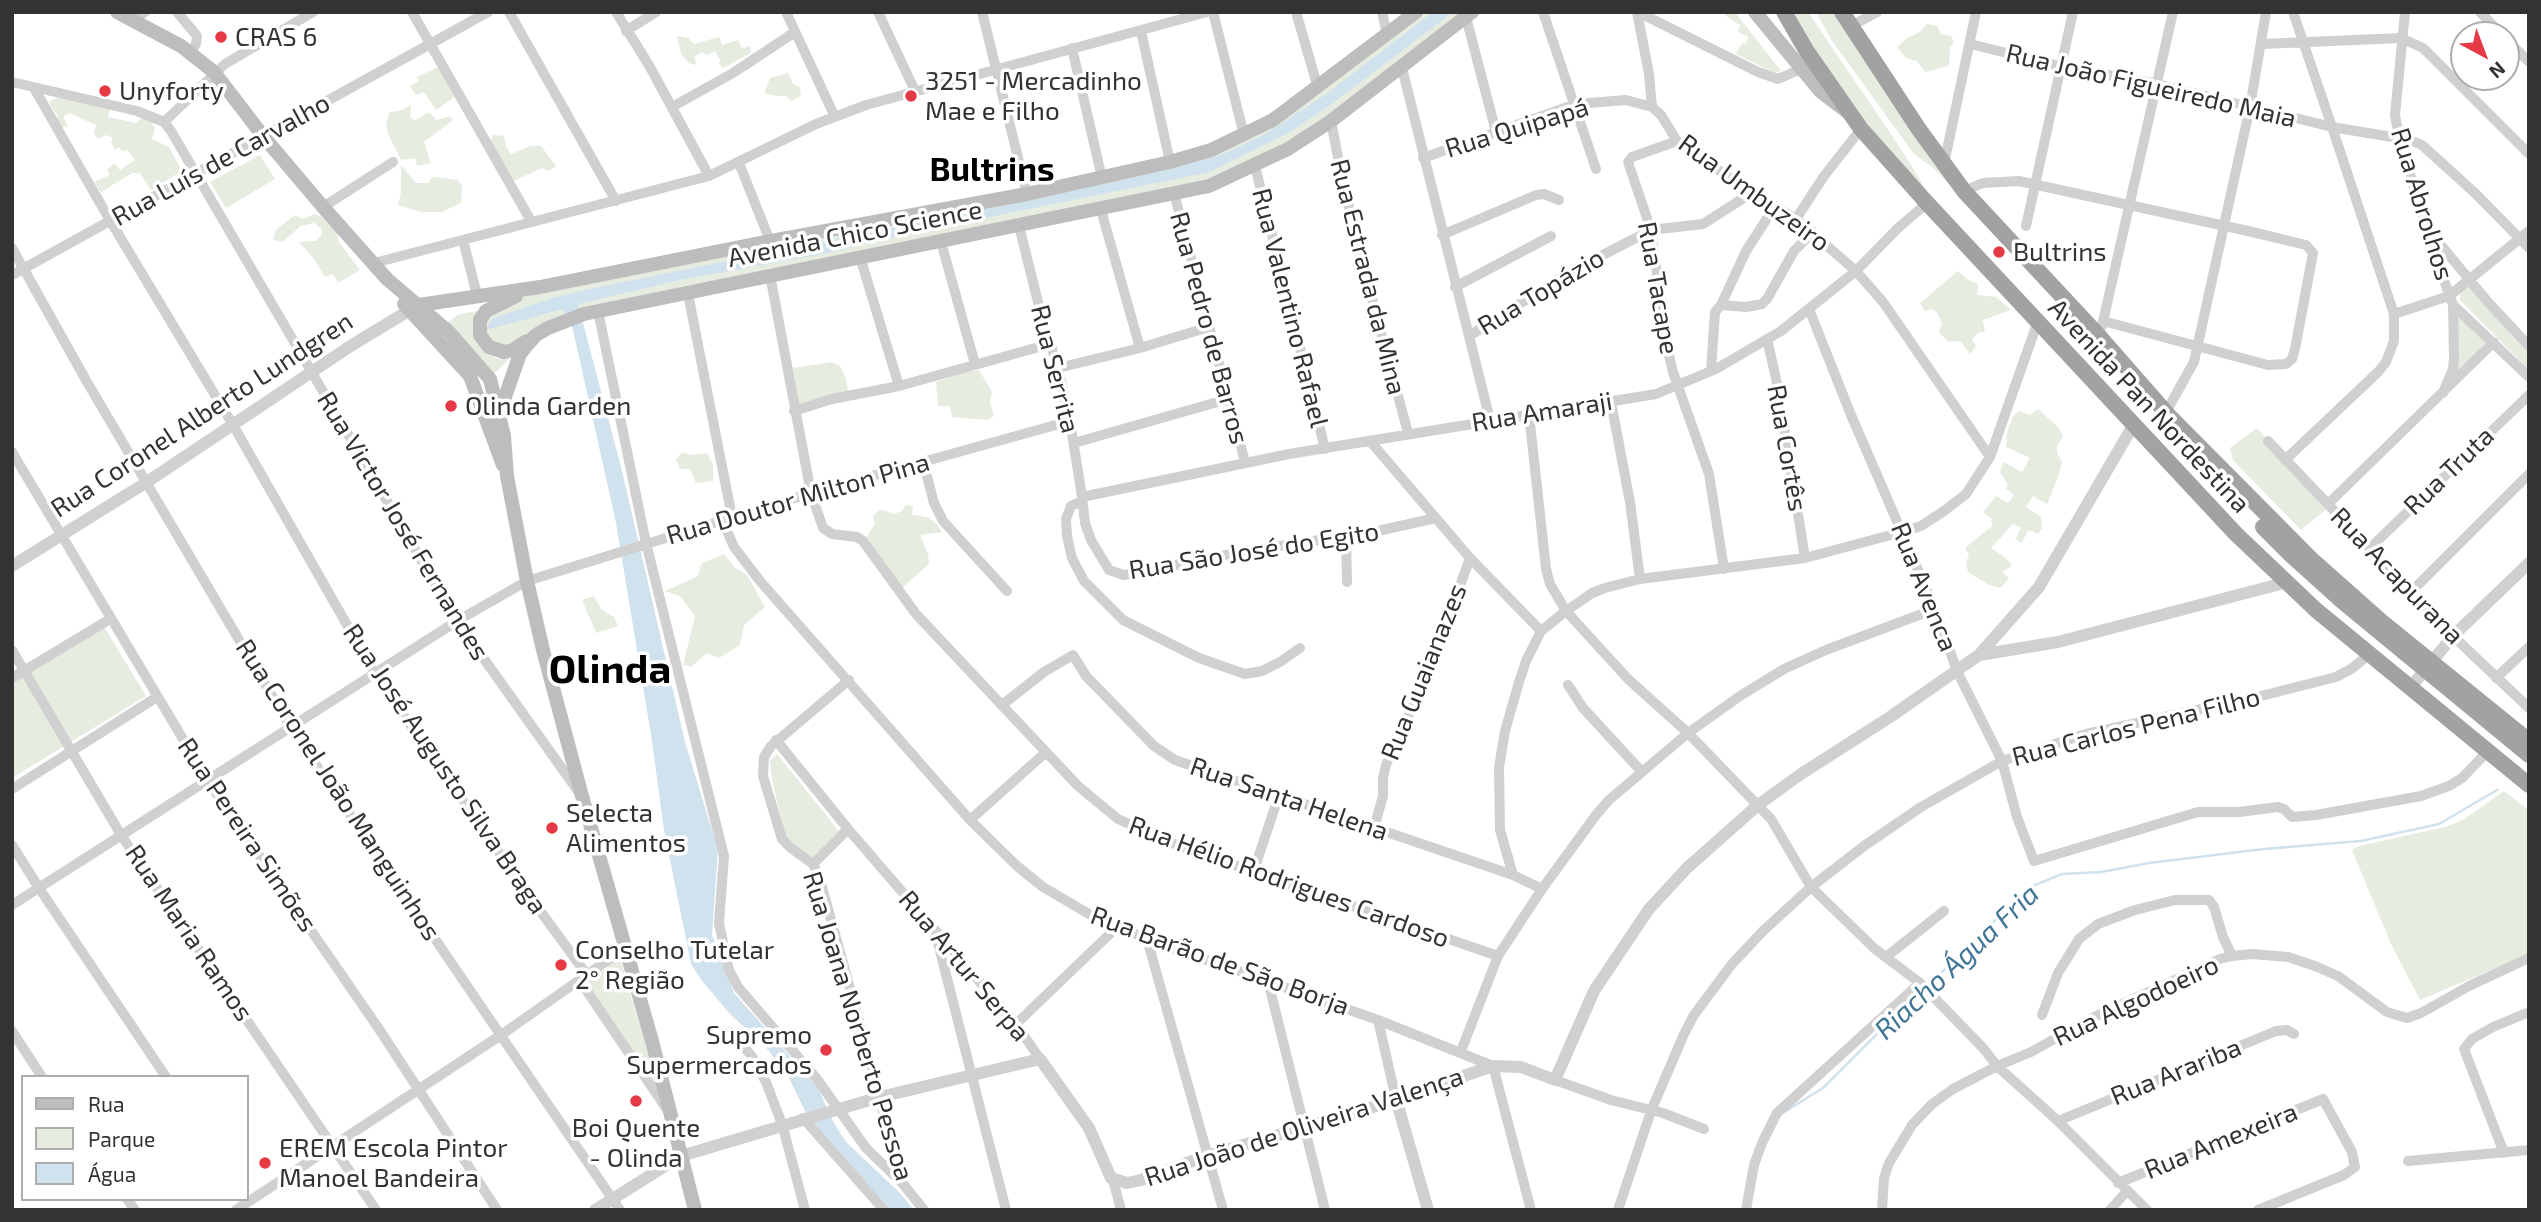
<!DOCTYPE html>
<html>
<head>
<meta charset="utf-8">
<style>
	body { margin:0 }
	#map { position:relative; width:2541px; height:1222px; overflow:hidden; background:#fff; font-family:"Exo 2",sans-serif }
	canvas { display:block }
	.frame { position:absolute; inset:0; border:14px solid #333; pointer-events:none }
	.legend { position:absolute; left:21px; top:1075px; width:228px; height:126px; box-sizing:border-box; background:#fff; border:2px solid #adadad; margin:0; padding:9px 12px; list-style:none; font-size:21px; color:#333 }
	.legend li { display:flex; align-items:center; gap:14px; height:35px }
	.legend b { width:35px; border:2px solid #adadad }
	.north { position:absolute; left:2450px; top:21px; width:70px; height:70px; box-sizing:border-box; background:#fff; border:2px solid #adadad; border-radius:50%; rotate:139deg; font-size:19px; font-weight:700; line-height:28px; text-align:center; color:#333 }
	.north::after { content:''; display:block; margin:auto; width:24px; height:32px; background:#e63946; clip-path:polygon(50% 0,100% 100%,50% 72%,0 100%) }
</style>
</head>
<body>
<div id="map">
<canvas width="2541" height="1222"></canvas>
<div class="frame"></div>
<ul class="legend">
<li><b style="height:9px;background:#bdbdbd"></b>Rua</li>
<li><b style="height:19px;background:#e6ecdf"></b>Parque</li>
<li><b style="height:19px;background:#cfe2ee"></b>Água</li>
</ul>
<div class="north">N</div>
</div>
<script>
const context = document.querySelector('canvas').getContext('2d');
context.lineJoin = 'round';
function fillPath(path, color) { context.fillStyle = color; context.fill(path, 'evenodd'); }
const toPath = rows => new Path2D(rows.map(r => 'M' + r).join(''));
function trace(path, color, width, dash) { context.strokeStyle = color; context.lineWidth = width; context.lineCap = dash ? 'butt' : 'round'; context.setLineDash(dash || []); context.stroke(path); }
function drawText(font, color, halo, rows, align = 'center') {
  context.font = font + ' "Exo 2",sans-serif'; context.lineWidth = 7; context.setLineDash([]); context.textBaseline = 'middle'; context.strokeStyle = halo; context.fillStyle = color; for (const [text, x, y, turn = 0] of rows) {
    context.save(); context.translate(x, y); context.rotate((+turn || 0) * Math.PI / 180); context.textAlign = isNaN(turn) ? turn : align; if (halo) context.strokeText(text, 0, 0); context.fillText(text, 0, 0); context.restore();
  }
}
fillPath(toPath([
	[1420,12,1463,12,1397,67,1289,144,1214,180,634,299,511,347,488,344,485,320,520,298,543,289,1214,151],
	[1726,12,1735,12,1781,71,1774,73,1736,54,1742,43,1746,44,1748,37,1738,32,1740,25,1725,15],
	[1792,12,1808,12,1901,149,1922,183,1927,197,1840,91],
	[1816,12,1838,12,1965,200,1933,168,1914,154,1832,41],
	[1927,24,1937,26,1941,34,1951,36,1954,42,1950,47,1949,66,1925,72,1917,61,1906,58,1897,47,1907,38,1920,32],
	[677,36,688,38,694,44,719,37,722,45,738,40,742,49,750,45,751,53,723,68,719,64,720,60,715,51,707,55,702,52,695,56,696,65,689,63,681,54],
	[440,66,456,96,436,110,424,92,416,95,410,86,419,81,417,77],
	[788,73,793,84,800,87,801,96,791,101,786,96,777,96,764,93,770,78],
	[65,95,110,108,108,117,136,123,146,114,155,128,152,139,169,147,182,171,151,190,140,173,132,173,101,192,94,182,110,175,107,170,114,163,120,170,135,160,127,150,123,152,119,147,115,150,111,142,113,138,106,135,98,139,94,134,96,125,69,113,63,117,68,126,62,128,56,119,58,116,51,107,50,101],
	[411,105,410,117,414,121,429,112,437,120,450,116,453,120,424,142,431,163,417,166,415,158,401,160,388,134,386,122,390,112,399,111],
	[493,135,504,136,506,146,511,154,530,146,541,146,556,166,549,171,542,168,514,181,491,142],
	[260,155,275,179,226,208,210,182],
	[401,165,416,183,428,183,432,177,458,180,462,186,461,203,442,212,421,212,398,205,401,192],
	[314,214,322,217,337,232,339,242,360,270,338,283,333,274,325,277,314,259,299,242,316,241,322,234,321,228,314,223,301,226,282,242,273,239,276,230,295,215,303,219],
	[1958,271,1968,280,1978,284,1977,295,1996,297,2011,310,1983,320,1985,332,1978,333,1972,340,1976,346,1970,354,1960,341,1948,342,1939,332,1942,323,1938,314,1933,309,1925,311,1920,303],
	[2470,285,2529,347,2529,370,2460,300,2460,292],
	[481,310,484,316,477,343,486,353,498,359,515,353,493,375,447,323,457,315],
	[2456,311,2489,341,2454,375],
	[831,362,840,366,846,379,848,391,799,406,793,368],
	[979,370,992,392,990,402,994,416,987,420,952,417,950,406,938,406,936,382,962,373],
	[2038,409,2059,428,2063,437,2057,445,2057,453,2062,462,2059,474,2047,504,2033,496,2026,507,2041,517,2042,529,2038,534,2028,530,2022,543,2015,539,2021,528,2013,524,1991,548,2006,558,2012,566,2002,572,2009,578,2001,588,1989,585,1968,572,1966,563,1969,554,1965,548,1992,526,1991,518,1983,512,1996,496,2008,503,2014,495,2006,489,2008,485,2000,472,2004,462,2022,472,2030,458,2006,447,2007,432,2013,416,2019,411,2030,415],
	[2257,428,2328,508,2301,530,2233,460,2230,448],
	[682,452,691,455,707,453,713,464,713,481,696,483,690,469,680,469,676,460],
	[906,505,913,506,912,515,927,517,937,524,942,532,920,535,928,554,929,564,901,589,867,537,875,523,873,516,880,509,894,514,902,511],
	[724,554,734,567,747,575,765,607,744,625,740,645,719,658,707,653,691,667,683,665,695,616,680,596,665,591,698,576,701,564],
	[594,596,601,609,614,617,618,626,596,633,582,600],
	[102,623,146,696,12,778,12,680],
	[777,754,842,835,810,860,786,840,772,780,770,761],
	[2504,791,2529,810,2529,954,2420,1000,2391,944,2352,850,2359,846,2445,827,2463,820],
	[619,956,645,1042,660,1098,583,982]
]), '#e6ecdf');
fillPath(toPath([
	[1433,12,1453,12,1330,105,1290,132,1209,172,912,233,823,254,680,280,578,304,622,471,685,742,718,850,712,935,734,993,818,1088,834,1123,846,1142,899,1192,914,1210,891,1210,828,1141,806,1113,789,1078,765,1046,731,1015,702,981,691,964,664,830,652,741,616,523,573,330,563,309,486,330,492,319,552,298,590,289,1031,200,1176,168,1226,153,1267,133,1325,95]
]), '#cfe2ee');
trace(toPath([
	[1926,985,1955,961,2014,901,2035,885,2062,874,2101,872,2149,863,2264,849,2361,841,2439,824,2497,790],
	[1786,1111,1823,1088,1922,989]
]), '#cfe2ee', 2.5);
trace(toPath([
	[177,12,197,36,196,44,191,52],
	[412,12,531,221],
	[509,12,616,201],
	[616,12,650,67,709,176],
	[786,12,835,117],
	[878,12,915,91],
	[982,12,1027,194],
	[1213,12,1244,135],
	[1296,12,1318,88],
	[1382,12,1387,34],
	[1543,12,1596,169],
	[1637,12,1649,74,1652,107,1661,115,1677,141,1712,166,1796,219,1856,271,1883,302,1990,457],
	[1638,12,1758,72,1778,79,1801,69],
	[2293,12,2332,127,2410,140,2422,145,2476,194,2529,248],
	[2405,12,2395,115,2399,138,2432,247,2453,305,2454,357,2453,369,2443,393],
	[2480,12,2502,35],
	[1466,17,1496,132],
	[133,20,145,12],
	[1851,26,1877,12],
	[626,31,656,12],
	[1141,31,1170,162],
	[2506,39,2529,62],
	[1970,44,2060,66,2157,84,2332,127,2394,314,2394,341,2386,362,2378,372,2285,460],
	[2262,44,2401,38,2423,48,2529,154],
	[1072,48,1102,178],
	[1402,68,1490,420],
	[12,82,137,111,164,122,171,131,457,621,578,791],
	[34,88,111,222,233,425,375,674,530,897,587,975],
	[672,107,733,73,795,32],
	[1331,121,1340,168,1360,254,1408,433],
	[164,122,225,64,313,12],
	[1677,141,1632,157,1628,162,1651,230,1667,347,1673,372,1709,474,1724,569],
	[1423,158,1576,104,1626,100,1652,107],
	[739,163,770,241],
	[1944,164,1976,12],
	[1255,166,1325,449],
	[1964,191,1983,183,2019,181,2248,231,2306,245,2313,253,2295,349,2292,359,2286,364,2268,365,2103,321],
	[1174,193,1245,462],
	[323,207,393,162],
	[1101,210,1140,348],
	[1796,219,1824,176,1861,129],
	[1019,226,1041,314,1058,368,1070,421,1082,497,1289,454,1656,394,1716,369,1781,331,1856,271,1897,229,1927,203],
	[2026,226,2073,12],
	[2430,232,2487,301,2529,346],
	[1442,235,1536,195,1544,194,1559,200],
	[463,240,477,295],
	[941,242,975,364],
	[12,248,87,382,291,728,620,1210],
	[860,257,899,386],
	[374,263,709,176,816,124,866,105,1207,12],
	[12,275,488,12],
	[770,275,811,493,823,528,832,534,857,537,863,541,916,614,1078,786,1118,819,1179,846,1498,956],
	[1455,287,1551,236],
	[688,294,732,517],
	[1721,305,1746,307,1762,304,1767,299,1794,251,1813,232],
	[2453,305,2529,377],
	[1809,309,1851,415,1935,609,1957,671,2002,761,2017,817,2034,861,2198,812,2239,812,2278,807,2284,809,2292,817,2316,815,2421,796,2449,786,2462,778,2488,751],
	[598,311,646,543,724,856,719,923,729,970,738,987,817,1079,866,1148,903,1184],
	[2394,314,2449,296,2529,231],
	[2102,326,2173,12],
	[1469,336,1570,272,1651,230,1703,224,1753,192],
	[1767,339,1777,383,1805,558],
	[1058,368,1140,348,1209,327],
	[1711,371,1715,312,1721,305,1746,251,1775,206],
	[1611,402,1630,502,1640,579],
	[794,411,832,399,899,386,1050,344],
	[2166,412,2194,362,2250,107,2266,12],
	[1529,414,1546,569,1550,584,1566,611,1628,679,1688,733,1771,819,1811,887,1875,949,1920,983,1983,1048,1997,1066,2058,1121,2147,1210],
	[1370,441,1470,558,1541,631],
	[2268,441,2453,636,2529,708],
	[1074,443,1228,399],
	[12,452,208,781,379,1029,497,1210],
	[923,461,934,503,943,521,1007,591],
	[1082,497,1085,523,1091,540,1109,570,1124,575,1247,551,1378,531,1436,518],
	[1082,501,1071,506,1066,519,1067,536,1072,558,1084,581,1123,620,1199,658,1245,674,1262,671,1280,662,1300,648],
	[2328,504,2494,342],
	[722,520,734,547,760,581,970,820,1017,866,1043,887,1094,917,1147,939,1378,1020,1493,1066,1531,1210],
	[1346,535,1347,582],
	[2370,548,2529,395],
	[2412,591,2529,474],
	[12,650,121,835,376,1210],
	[12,678,110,619],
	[2496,678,2529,647],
	[849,680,771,746,764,757,763,776,782,839,791,848,813,864,819,876,880,1097,889,1142,903,1184,924,1210],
	[1568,685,1583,708,1642,772],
	[1002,705,1044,672,1073,655,1086,676,1154,746,1175,760,1513,875,1542,889],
	[776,740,848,829,1016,1024,1040,1059],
	[12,789,157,697],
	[970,820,1045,753],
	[1374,828,1383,796,1383,778,1386,765,1431,666,1470,558],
	[12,845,39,888,166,1077],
	[813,864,848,829],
	[1253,873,1279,795],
	[1513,875,1500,830,1499,767,1505,731,1519,682,1526,661,1541,631,1566,611,1592,593,1605,588,1640,579,1805,558,1902,532,1921,526,1944,511,1966,494,1990,457,2038,321],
	[12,905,457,621,527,581,811,493,1070,421],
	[936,935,1006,1210],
	[1147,939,1223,1210],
	[1886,957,1944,911],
	[580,981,666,1108],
	[1268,981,1325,1210],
	[2042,1015,2058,973,2079,939,2098,924,2135,910,2175,900,2209,900,2214,907,2223,937,2232,956],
	[1378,1020,1396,1099],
	[1016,1024,1117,927],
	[12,1031,42,1077],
	[731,1032,751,1055,766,1082,782,1124,805,1210],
	[1461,1051,1498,956,1542,889,1596,815,1609,800,1688,733,1740,696,1784,669,1826,650,1935,609],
	[1555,1080,1611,1100,1663,1113,1704,1129],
	[803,1118,884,1210],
	[2058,1121,2276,1031,2287,1030,2294,1034],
	[2504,1153,2464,1049,2472,1039,2493,1027,2529,1012],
	[2408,1161,2529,1150],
	[1113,1180,1121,1210],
	[2118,1183,2323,1099,2352,1152,2355,1167,2344,1175,2258,1210],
	[127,1199,135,1210],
	[236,1210,501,1035,625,948],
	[1618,1210,1651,1111,1684,1034,1694,1015,1732,964,1763,931,1811,887,1864,846,1921,807,2002,761,2086,734,2261,696,2336,677,2351,669,2370,654],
	[1746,1210,1754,1165,1762,1143,1777,1113,1920,983],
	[1882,1210,1884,1178,1889,1163,1912,1125,1932,1104,1953,1089,1997,1066,2031,1052,2094,1017,2220,959,2232,956,2252,954,2288,957,2315,966,2338,976,2387,1012,2407,1018,2421,1013,2469,986,2529,958],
	[2110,1210,2127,1191]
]), '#d0d0d0', 10);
trace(toPath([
	[12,566,147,482,352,345,410,310],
	[1979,655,2039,587,2134,424],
	[2410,688,2453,636,2529,563],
	[1396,1099,1428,1210],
	[595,1210,681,1156,880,1097,1040,1059,1089,1128,1111,1178,1127,1183,1141,1180,1209,1155,1370,1108,1493,1066,1521,1067,1555,1080,1594,991,1649,909,1687,868,1758,805,1801,774,1890,717,1979,655,2058,642,2284,583]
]), '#d0d0d0', 12);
trace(toPath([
	[117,12,181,46,214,72,263,136,323,207,387,279,449,332,490,379,504,436,507,476,527,581,543,650,582,796,652,1041,695,1210],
	[1755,12,1820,91,1846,111],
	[516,296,486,311,480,320,480,335,489,347,504,352,513,350,527,341],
	[404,304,470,376,503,465],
	[413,308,419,305,540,287,770,241,1027,194,1170,162,1211,150,1273,120,1416,12],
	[500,411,520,354,528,344,536,335,548,328,584,314,1209,186,1288,149,1331,121,1472,12]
]), '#bdbdbd', 14);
trace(toPath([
	[1784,12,1806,50,1861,129,1927,203,2236,534,2316,610,2529,785],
	[1842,12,1918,128,1964,191,2099,336,2170,417,2311,559,2382,622,2529,741]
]), '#a2a2a2', 16);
trace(toPath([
	[2263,527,2291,555,2342,601,2529,755]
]), '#a2a2a2', 16);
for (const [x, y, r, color] of [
	[221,37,7,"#e63946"],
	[105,91,7,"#e63946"],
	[911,96,7,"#e63946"],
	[1999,252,7,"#e63946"],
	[451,406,7,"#e63946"],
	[552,828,7,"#e63946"],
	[561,965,7,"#e63946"],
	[826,1050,7,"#e63946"],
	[636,1101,7,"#e63946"],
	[265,1163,7,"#e63946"]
]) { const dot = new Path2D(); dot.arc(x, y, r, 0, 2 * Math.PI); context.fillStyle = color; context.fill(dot); trace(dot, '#fff', 2.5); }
drawText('26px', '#333', '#fff', [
	["CRAS 6",235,37],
	["3251 - Mercadinho",925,81],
	["Mae e Filho",925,111],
	["Unyforty",119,91],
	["Bultrins",2013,252],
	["Olinda Garden",465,406],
	["Selecta",566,813],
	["Alimentos",566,843],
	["Conselho Tutelar",575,950],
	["2° Região",575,980],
	["Supremo",812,1035,"right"],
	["Supermercados",812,1065,"right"],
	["Boi Quente",636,1128,"center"],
	["- Olinda",636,1158,"center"],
	["EREM Escola Pintor",279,1148],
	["Manoel Bandeira",279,1178]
], 'left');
drawText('26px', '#333', '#fff', [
	["Rua João Figueiredo Maia",2151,86,13],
	["Rua Quipapá",1517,128,-17],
	["Rua Luís de Carvalho",221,160,-29],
	["Rua Umbuzeiro",1754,193,36],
	["Rua Abrolhos",2422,204,73],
	["Avenida Chico Science",855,234,-11],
	["Rua Estrada da Mina",1368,277,76],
	["Rua Tacape",1658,288,80],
	["Rua Topázio",1541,292,-31],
	["Rua Valentino Rafael",1290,308,76],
	["Rua Pedro de Barros",1209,328,75],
	["Rua Serrita",1055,369,76],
	["Avenida Pan Nordestina",2149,406,47],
	["Rua Amaraji",1542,412,-9],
	["Rua Coronel Alberto Lundgren",202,415,-33],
	["Rua Cortês",1787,448,80],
	["Rua Truta",2449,471,-44],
	["Rua Doutor Milton Pina",798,499,-16],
	["Rua Victor José Fernandes",403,526,59],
	["Rua São José do Egito",1254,551,-9],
	["Rua Acapurana",2397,576,46],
	["Rua Avenca",1924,587,68],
	["Rua Guaianazes",1424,672,-68],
	["Rua Carlos Pena Filho",2136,727,-14],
	["Rua José Augusto Silva Braga",445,769,56],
	["Rua Coronel João Manguinhos",338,790,57],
	["Rua Santa Helena",1289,799,19],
	["Rua Pereira Simões",247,835,56],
	["Rua Hélio Rodrigues Cardoso",1289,882,20],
	["Rua Maria Ramos",189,933,56],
	["Rua Barão de São Borja",1220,961,20],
	["Rua Artur Serpa",964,966,50],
	["Rua Algodoeiro",2136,1001,-25],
	["Rua Joana Norberto Pessoa",858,1026,73],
	["Rua Arariba",2176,1072,-22],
	["Rua João de Oliveira Valença",1304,1127,-18],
	["Rua Amexeira",2221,1141,-22]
]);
drawText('italic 28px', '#3f7597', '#fff', [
	["Riacho Água Fria",1957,962,-43]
]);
drawText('bold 33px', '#000', '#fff', [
	["Bultrins",992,170]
]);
drawText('bold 40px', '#000', '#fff', [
	["Olinda",610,670]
]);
</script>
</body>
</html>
